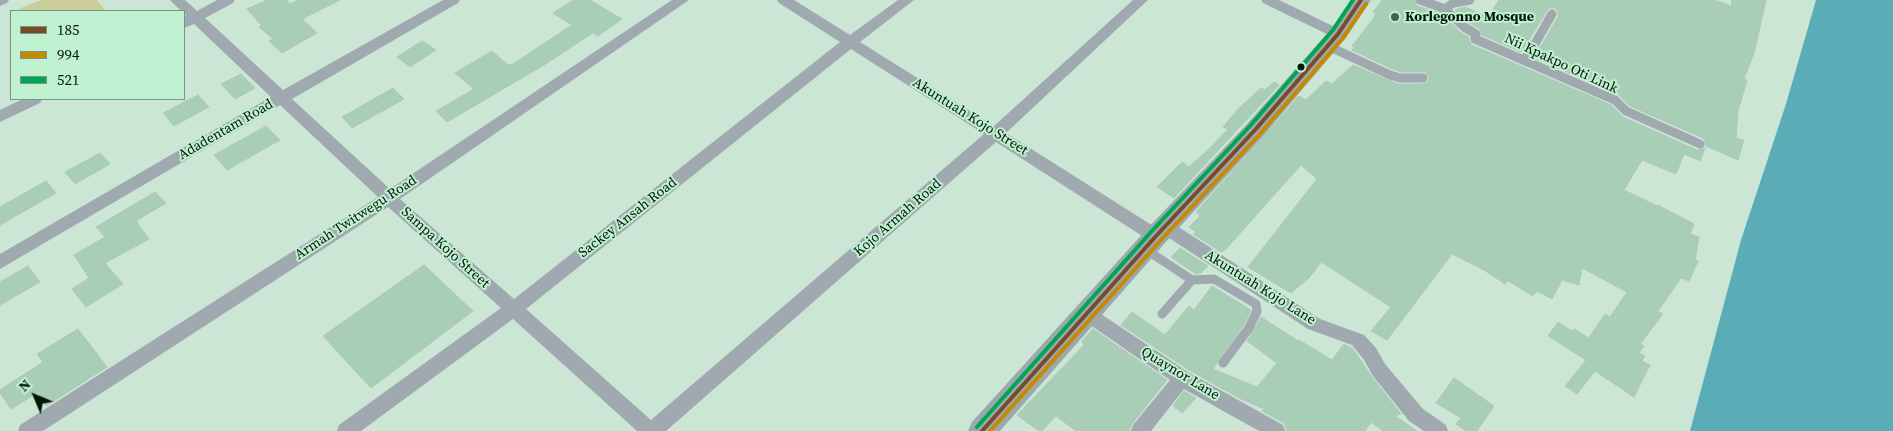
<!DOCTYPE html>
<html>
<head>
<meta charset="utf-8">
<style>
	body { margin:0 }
	#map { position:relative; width:1893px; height:431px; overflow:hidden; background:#cbe6d4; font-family:"Source Serif 4",serif }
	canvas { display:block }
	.legend { position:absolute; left:10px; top:10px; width:175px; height:90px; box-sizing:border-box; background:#c0f1d0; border:1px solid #749981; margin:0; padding:6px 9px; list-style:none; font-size:15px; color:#03140a }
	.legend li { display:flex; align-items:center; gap:10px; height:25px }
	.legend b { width:25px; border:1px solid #749981 }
	.north { position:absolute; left:10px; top:371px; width:50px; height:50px; -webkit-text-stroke:4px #c0f1d0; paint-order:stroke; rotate:315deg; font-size:14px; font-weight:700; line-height:20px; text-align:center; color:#03140a }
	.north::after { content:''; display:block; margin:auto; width:18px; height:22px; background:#03140a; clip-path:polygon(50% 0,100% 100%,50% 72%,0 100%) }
</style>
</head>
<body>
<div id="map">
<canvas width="1893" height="431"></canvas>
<ul class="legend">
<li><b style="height:6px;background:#7a4b2a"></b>185</li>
<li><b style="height:6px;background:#c68902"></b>994</li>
<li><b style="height:6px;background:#00a651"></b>521</li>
</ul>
<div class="north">N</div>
</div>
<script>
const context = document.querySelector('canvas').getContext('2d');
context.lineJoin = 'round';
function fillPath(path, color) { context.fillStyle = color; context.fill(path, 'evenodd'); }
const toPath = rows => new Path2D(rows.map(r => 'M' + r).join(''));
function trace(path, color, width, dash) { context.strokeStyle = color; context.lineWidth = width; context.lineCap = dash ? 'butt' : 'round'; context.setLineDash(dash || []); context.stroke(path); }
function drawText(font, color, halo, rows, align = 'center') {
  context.font = font + ' "Source Serif 4",serif'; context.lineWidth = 4; context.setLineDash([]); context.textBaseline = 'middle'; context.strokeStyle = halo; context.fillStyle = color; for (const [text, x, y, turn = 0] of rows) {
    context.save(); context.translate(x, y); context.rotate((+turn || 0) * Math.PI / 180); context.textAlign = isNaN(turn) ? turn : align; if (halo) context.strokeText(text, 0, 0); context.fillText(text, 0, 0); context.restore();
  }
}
fillPath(toPath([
	[41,0,97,0,106,11,19,11,21,8]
]), '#cacc9a');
fillPath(toPath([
	[1816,0,1893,0,1893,431,1690,431,1741,240,1786,104]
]), '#5aacb7');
const building = toPath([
	[267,0,287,0,290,4,299,0,340,0,302,19,317,33,282,53,269,41,273,39,259,27,262,26,247,9,267,0],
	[574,0,590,0,622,19,598,36,593,33,544,65,447,122,436,111,474,89,455,73,492,51,508,65,513,64,572,25,553,13,574,0],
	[1382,0,1414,0,1417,6,1442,14,1460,32,1469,37,1469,41,1472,45,1611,105,1623,117,1697,150,1705,148,1700,161,1684,154,1676,174,1642,160,1624,190,1657,206,1658,205,1694,224,1690,234,1699,237,1695,260,1698,261,1689,281,1681,278,1658,311,1663,314,1640,344,1644,346,1639,353,1645,356,1642,361,1650,365,1634,397,1595,371,1577,394,1565,386,1586,360,1548,336,1558,322,1572,331,1574,329,1589,338,1605,314,1610,317,1627,292,1582,268,1579,285,1562,280,1552,299,1537,291,1533,296,1508,281,1505,284,1484,270,1452,254,1387,340,1371,331,1391,307,1321,262,1309,278,1291,293,1248,267,1317,179,1301,165,1226,249,1221,252,1193,234,1196,232,1189,227,1200,216,1196,212,1299,96,1306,100,1326,81,1332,84,1353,65,1398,84,1423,84,1428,82,1429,78,1426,72,1401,72,1392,69,1352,50,1355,47,1352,46,1373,19,1376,13,1373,12,1382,0],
	[1499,0,1714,0,1731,6,1732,0,1766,0,1754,53,1744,79,1747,80,1738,111,1736,138,1744,140,1738,160,1706,146,1705,141,1703,138,1630,106,1618,94,1534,58,1558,17,1558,11,1555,8,1549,8,1547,11,1521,52,1482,35,1480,29,1468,22,1455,10,1465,7,1488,17,1499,0],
	[422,41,436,50,410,67,397,57,422,41],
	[241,74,255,88,235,99,221,84,241,74],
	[1274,82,1279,85,1174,198,1157,187,1182,162,1189,167,1210,148,1228,129,1223,127,1238,109,1261,88,1265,90,1274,82],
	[393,88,404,99,352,128,342,117,393,88],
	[198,95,209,107,174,126,163,113,198,95],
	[266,126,280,140,227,170,214,155,266,126],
	[100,153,110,164,75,184,65,172,100,153],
	[46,181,56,193,0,225,0,207,46,181],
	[155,192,166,203,136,221,149,239,105,263,123,284,86,307,72,289,89,278,74,255,105,237,96,227,155,192],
	[1180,248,1208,266,1201,273,1196,274,1171,257,1180,248],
	[424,265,473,311,371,388,323,336,424,265],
	[28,266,40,282,0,305,0,282,28,266],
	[1212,286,1251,310,1244,325,1213,369,1257,387,1277,363,1247,341,1261,317,1298,341,1299,340,1332,360,1344,344,1353,349,1372,377,1401,414,1395,416,1417,431,1383,431,1371,422,1365,431,1287,431,1284,423,1262,411,1264,409,1239,398,1189,370,1121,325,1132,312,1165,335,1189,306,1194,310,1212,286],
	[78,329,107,367,46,406,37,393,11,409,0,393,0,390,43,362,37,354,78,329],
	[1093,329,1167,380,1132,424,1129,431,1076,431,1056,416,1042,431,1039,431,1017,415,1084,345,1082,341,1093,329],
	[1454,378,1494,406,1477,431,1466,431,1456,424,1461,418,1436,403,1454,378],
	[1184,391,1196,398,1182,413,1173,406,1184,391]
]);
fillPath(building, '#a8ceb7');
trace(building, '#b1c7b8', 1);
trace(toPath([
	[1420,0,1445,9,1464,27,1476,34,1475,39,1615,100,1626,111,1700,144],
	[1445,9,1453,3,1470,0],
	[1328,46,1390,75,1400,78,1423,78],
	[1522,59,1528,56,1552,14],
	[1145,249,1192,280,1214,279,1256,304,1257,311,1249,328,1223,363],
	[1162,314,1192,280]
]), '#9fa9af', 9);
fillPath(toPath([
	[0,0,9,0,7,3,0,6,0,0],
	[170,0,185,0,197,11,217,0,235,0,233,3,205,18,283,90,443,0,460,0,458,3,292,99,390,189,672,0,689,0,400,199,514,299,840,42,779,3,777,0,794,0,850,35,898,0,914,0,860,42,994,126,1133,0,1148,0,1006,133,1158,229,1159,222,1165,220,1171,222,1320,319,1364,335,1376,348,1385,364,1423,409,1446,425,1448,431,1424,431,1409,421,1373,376,1364,360,1352,345,1308,329,1163,234,1162,241,1156,243,1150,241,996,142,666,431,637,431,513,319,361,431,337,431,339,425,501,308,388,207,43,431,18,431,20,425,378,197,280,105,0,269,0,254,271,97,194,24,184,28,184,17,186,16,184,11,181,11,170,0],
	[851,49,984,134,651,420,526,309,851,49],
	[1261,0,1279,0,1343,31,1345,34,1343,37,1338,39,1333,37,1263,3,1261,0],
	[23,99,42,99,40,103,0,122,0,110,23,99],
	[1086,306,1092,308,1188,372,1283,425,1285,431,1259,431,1184,389,1151,431,1131,431,1133,425,1170,380,1080,318,1077,313,1080,308,1086,306]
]), '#9fa9af');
fillPath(toPath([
	[1351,0,1371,0,1345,39,1263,136,1165,243,1000,431,968,431,972,422,1147,229,1247,124,1331,29,1351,0]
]), '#9ba8ad');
trace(toPath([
	[982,431,1156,236,1255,130,1338,34,1361,0]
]), '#7a4b2a', 4);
trace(toPath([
	[990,431,1161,240,1260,134,1343,38,1366,4]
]), '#c68902', 4);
trace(toPath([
	[977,427,1151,232,1250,126,1333,30,1353,0]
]), '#00a651', 4);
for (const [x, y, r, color] of [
	[1395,17,5,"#495e51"],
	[1301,67,4.5,"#03140a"]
]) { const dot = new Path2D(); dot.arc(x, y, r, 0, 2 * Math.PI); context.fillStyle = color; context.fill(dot); trace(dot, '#c0f1d0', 2); }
drawText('bold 14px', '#03140a', '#c0f1d0', [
	["Korlegonno Mosque",1405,17]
], 'left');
drawText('14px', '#03140a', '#c0f1d0', [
	["Nii Kpakpo Oti Link",1561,64,25],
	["Akuntuah Kojo Street",970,117,32],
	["Adadentam Road",226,130,-30],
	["Armah Twitwegu Road",356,218,-33],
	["Sackey Ansah Road",628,218,-38],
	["Kojo Armah Road",898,218,-41],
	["Sampa Kojo Street",445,248,42],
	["Akuntuah Kojo Lane",1260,288,32],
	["Quaynor Lane",1180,374,31]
]);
</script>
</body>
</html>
